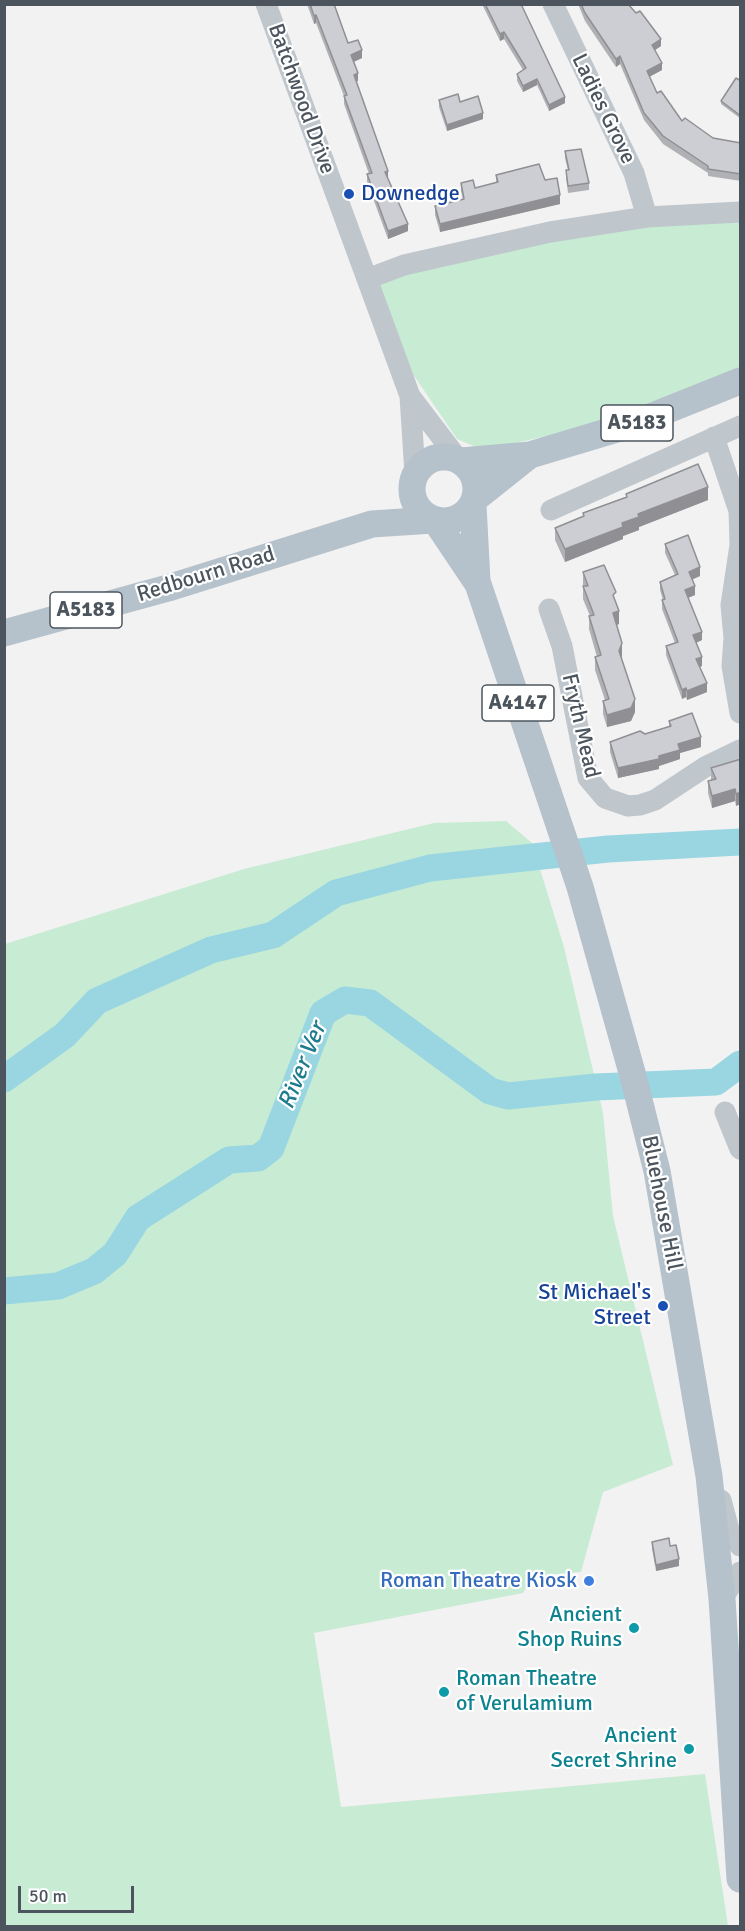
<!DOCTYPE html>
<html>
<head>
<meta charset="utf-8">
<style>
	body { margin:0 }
	#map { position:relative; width:745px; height:1931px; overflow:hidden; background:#f3f2f2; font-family:Signika,sans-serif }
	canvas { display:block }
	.frame { position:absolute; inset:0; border:6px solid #4c555d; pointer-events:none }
	.scale { position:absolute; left:18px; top:1886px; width:116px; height:27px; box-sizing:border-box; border:3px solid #4c555d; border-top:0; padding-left:8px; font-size:18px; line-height:21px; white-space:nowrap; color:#4c555d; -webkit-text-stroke:4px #fff; paint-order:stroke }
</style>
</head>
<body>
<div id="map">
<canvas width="745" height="1931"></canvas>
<div class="frame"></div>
<div class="scale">50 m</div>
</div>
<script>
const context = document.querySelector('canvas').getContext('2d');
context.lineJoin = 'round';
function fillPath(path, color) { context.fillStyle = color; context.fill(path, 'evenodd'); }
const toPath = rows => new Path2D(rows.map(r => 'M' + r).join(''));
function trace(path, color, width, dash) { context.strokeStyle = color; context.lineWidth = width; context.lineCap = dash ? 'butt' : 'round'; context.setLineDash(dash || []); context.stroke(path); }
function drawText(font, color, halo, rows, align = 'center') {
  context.font = font + ' Signika,sans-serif'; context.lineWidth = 4.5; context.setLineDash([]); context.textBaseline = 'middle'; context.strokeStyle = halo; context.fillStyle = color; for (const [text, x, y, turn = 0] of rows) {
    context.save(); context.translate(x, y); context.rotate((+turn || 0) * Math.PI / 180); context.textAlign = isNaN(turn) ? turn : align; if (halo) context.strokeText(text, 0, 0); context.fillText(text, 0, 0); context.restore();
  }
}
fillPath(toPath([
	[740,215,740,367,689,392,570,431,483,450,457,439,385,333,375,278,549,234],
	[506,821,532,843,564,947,603,1113,613,1216,673,1465,603,1492,581,1572,533,1576,523,1593,314,1633,341,1807,705,1774,728,1926,5,1926,5,944,244,869,434,823]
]), '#c7ebd3');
trace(toPath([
	[4,1079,65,1035,97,1001,211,950,273,935,336,893,430,868,608,849,740,842],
	[4,1291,58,1286,94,1271,115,1254,138,1218,229,1160,258,1158,271,1148,323,1013,345,1000,370,1003,490,1091,508,1096,596,1087,716,1082,740,1064]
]), '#99d6e2', 27);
trace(toPath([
	[266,4,410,396,415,474],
	[553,4,634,173,647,217],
	[367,279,404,265,550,232,647,217,740,212],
	[410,396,458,459],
	[714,437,739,511,740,545,731,605,734,638,740,636],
	[551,510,740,426],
	[549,609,562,646,588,778,605,798,628,806,640,805,655,800,705,767,740,750],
	[734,638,732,666,740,713],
	[725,1112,740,1149],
	[721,1500,729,1530,740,1546],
	[722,1599,740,1572]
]), '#bfc6cc', 21);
trace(toPath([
	'412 489a32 32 0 1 1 64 0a32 32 0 1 1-64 0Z',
	[461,461,530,455,630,425,740,381],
	[476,498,530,455],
	[473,505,477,581],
	[435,520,478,584,580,887,633,1076,657,1171,709,1476,722,1599,740,1879],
	[4,633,168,588,372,524,433,520]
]), '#b5c2cc', 27);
fillPath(toPath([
	[307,4,334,4,348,43,362,58,354,62,358,81,356,82,388,178,387,179,408,231,388,239,367,182,367,174,369,174,344,104,344,96,316,23,314,24],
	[482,4,521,4,565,103,549,111,537,85,523,92,517,81,517,74,523,70,504,39,500,41],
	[578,4,628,4,661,46,655,50,662,70,649,77,657,93,682,121,713,138,741,143,741,181,708,176,708,173,663,144,644,120,620,64,616,67,585,21],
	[741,81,741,119,721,104,721,101],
	[439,100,460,102,483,119,447,131,439,107],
	[565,151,589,183,589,190,568,193,566,177,566,170,568,170,565,158],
	[496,175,545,180,560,204,440,232,435,215,435,206,463,199,461,191,461,183,475,188,496,183],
	[626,494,708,500,639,527,639,530,623,536,623,539,565,562,555,540,555,528,583,516,583,513,626,497],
	[665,544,700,576,693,579,695,595,688,598,702,640,696,643,702,666,700,667,707,692,687,700,686,697,682,699,666,655,666,646,675,643,662,609,662,600,663,600,660,590,660,582,675,575,665,553],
	[583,572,616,602,619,624,617,625,622,656,621,658,635,712,631,721,607,727,603,714,603,701,605,700,595,670,595,657,597,657,589,629,589,616,590,616,583,599],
	[669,721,701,747,680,753,680,759,659,766,659,769,618,778,610,752,610,742,645,734,669,727],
	[741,759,736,806,735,801,712,808,708,793,708,781,711,780,711,768],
	[652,1542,679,1566,656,1571,652,1549]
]), '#b0b1b5');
fillPath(toPath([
	[316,15,316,23,314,24,314,16],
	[504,32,504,39,500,41,500,34],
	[661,39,661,46,652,52,652,45],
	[362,50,362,58,351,63,351,55],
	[620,56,620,64,616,67,616,59],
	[662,63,662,70,647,78,647,71],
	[358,73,358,81,354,82,354,75],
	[537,79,537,85,523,92,523,86],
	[565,97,565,103,549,111,549,105],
	[483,113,483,119,447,131,447,125],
	[388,171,388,178,385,180,385,172],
	[560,195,560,204,440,232,440,224],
	[408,224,408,231,388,239,388,231],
	[708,487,708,500,639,527,639,530,623,536,623,539,565,562,565,549,622,523,638,514],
	[700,567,700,576,689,581,689,572],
	[695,586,695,595,685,599,685,590],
	[619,611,619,624,613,626,613,613],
	[702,632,702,640,693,644,693,635],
	[622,643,622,656,619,664,619,651],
	[702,657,702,666,696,668,696,659],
	[707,683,707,692,687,700,687,691],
	[686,688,686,697,682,699,682,690],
	[635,699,635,712,631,721,607,727,607,715],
	[701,737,701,747,680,753,680,759,659,766,659,769,618,778,618,768,659,756,678,744],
	[735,789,735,801,712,808,712,796],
	[741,792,741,804,736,806,736,794],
	[679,1559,679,1566,656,1571,656,1565]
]), '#909094');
const building = toPath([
	[310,4,334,4,348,43,358,40,362,50,351,55,358,73,354,75,388,171,385,172,408,224,388,231,367,174,372,173,344,96,347,95,316,15,314,16,310,4],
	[485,4,521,4,565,97,549,105,537,79,523,86,517,74,526,68,504,32,500,34,485,4],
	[581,4,628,4,636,13,640,11,661,39,652,45,662,63,647,71,657,93,661,91,682,121,685,118,713,138,741,143,741,174,708,169,708,166,663,136,644,113,620,56,616,59,585,13,581,4],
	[736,78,741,81,741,116,721,101,736,78],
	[458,94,460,102,478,96,483,113,447,125,439,100,458,94],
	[581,149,589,183,568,186,566,170,569,170,565,151,581,149],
	[539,164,545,180,557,178,560,195,440,224,435,206,464,199,461,183,473,180,475,188,498,182,496,175,539,164],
	[698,464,708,487,638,514,639,517,622,523,623,527,565,549,555,528,584,516,583,513,627,497,626,494,698,464],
	[688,535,700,567,689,572,695,586,685,590,702,632,693,635,702,657,696,659,707,683,687,691,686,688,682,690,666,646,678,642,662,600,665,599,660,582,678,574,665,544,688,535],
	[604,565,616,592,613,595,619,611,613,613,622,643,619,651,635,699,631,708,607,715,603,701,609,699,595,657,601,655,589,616,594,615,583,586,588,586,583,572,604,565],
	[692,713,701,737,678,744,680,750,659,756,659,759,618,768,610,742,640,731,645,734,671,726,669,721,692,713],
	[741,759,741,792,736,794,735,789,712,796,708,781,716,779,711,768,741,759],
	[669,1538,670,1546,676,1545,679,1559,656,1565,652,1542,669,1538]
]);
fillPath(building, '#cdced3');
trace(building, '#909094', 1.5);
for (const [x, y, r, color] of [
	[349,194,6,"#1a4fb4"],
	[663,1306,6,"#1a4fb4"],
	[589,1581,6,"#3f7fe0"],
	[634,1628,6,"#0f9aa8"],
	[444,1692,6,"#0f9aa8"],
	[689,1749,6,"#0f9aa8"]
]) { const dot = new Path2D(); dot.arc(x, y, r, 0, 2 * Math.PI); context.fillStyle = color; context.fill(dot); trace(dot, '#fff', 2); }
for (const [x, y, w] of [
	[637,423,72],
	[86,610,72],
	[518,703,72]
]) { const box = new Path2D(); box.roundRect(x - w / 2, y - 18, w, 36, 4.5); context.fillStyle = '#fff'; context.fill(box); trace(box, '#4c555d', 1.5); }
drawText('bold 21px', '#4c555d', null, [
	["A5183",637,423],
	["A5183",86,610],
	["A4147",518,703]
]);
drawText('22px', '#4c555d', '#fff', [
	["Batchwood Drive",301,99,70],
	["Ladies Grove",603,109,64],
	["Redbourn Road",206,575,-17],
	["Fryth Mead",580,726,77],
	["Bluehouse Hill",661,1203,79]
]);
drawText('22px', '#164399', '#fff', [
	["Downedge",361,194],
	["St Michael's",651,1293,"right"],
	["Street",651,1318,"right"]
], 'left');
drawText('22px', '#366cbe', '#fff', [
	["Roman Theatre Kiosk",577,1581]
], 'right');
drawText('22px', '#0d838f', '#fff', [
	["Ancient",622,1615],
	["Shop Ruins",622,1640],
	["Roman Theatre",456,1679,"left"],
	["of Verulamium",456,1704,"left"],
	["Ancient",677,1736],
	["Secret Shrine",677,1761]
], 'right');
drawText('italic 24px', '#1e7c8e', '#fff', [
	["River Ver",303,1066,-68]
]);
</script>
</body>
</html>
